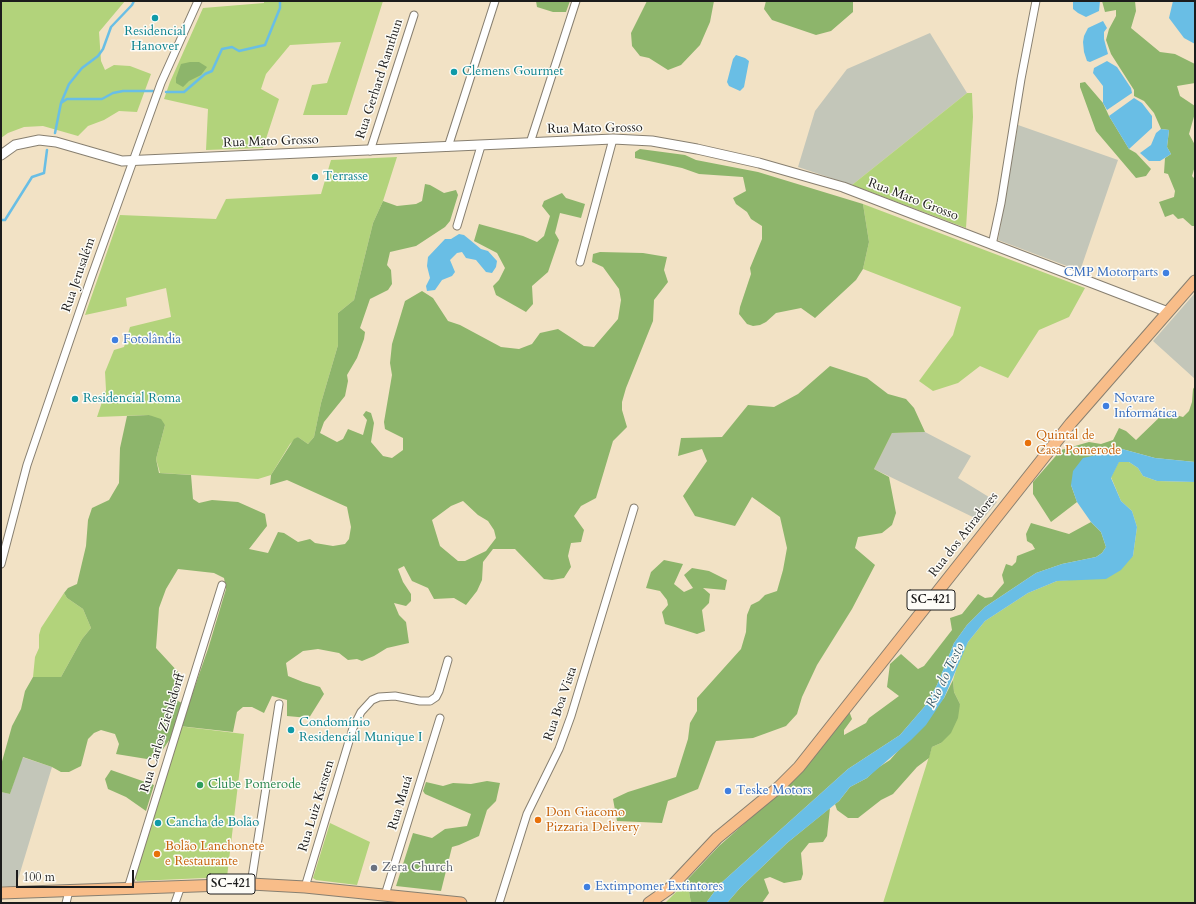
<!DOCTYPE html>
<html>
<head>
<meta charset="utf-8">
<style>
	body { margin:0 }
	#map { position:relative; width:1196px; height:904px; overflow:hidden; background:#f2e2c5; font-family:Cardo,serif }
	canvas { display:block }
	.frame { position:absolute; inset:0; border:2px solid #1c1c1c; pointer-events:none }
	.scale { position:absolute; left:16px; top:870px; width:118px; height:18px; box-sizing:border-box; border:2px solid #1c1c1c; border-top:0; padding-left:5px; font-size:12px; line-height:14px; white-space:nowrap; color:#1c1c1c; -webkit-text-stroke:3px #fdfcf7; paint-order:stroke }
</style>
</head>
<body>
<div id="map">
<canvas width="1196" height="904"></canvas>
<div class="frame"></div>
<div class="scale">100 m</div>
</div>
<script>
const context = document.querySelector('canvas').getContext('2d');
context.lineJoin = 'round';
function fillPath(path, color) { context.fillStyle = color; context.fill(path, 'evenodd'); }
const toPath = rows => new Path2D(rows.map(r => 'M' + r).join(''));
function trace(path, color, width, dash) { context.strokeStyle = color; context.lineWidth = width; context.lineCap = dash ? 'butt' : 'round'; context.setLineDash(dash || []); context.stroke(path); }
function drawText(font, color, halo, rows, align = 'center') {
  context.font = font + ' Cardo,serif'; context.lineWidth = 3; context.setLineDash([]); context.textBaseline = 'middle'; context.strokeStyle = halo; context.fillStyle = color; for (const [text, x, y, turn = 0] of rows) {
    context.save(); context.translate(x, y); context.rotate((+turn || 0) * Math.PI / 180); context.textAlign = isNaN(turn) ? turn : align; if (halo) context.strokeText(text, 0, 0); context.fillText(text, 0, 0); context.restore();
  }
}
fillPath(toPath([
	[930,33,967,93,852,185,798,167,815,111,847,69],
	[1018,125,1118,160,1080,271,998,240],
	[1195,293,1195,379,1153,341],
	[925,432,971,456,958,478,997,502,981,521,874,469,892,433],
	[22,757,52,767,16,886,1,886,1,792,10,794]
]), '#c3c6b9');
fillPath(toPath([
	[1,1,125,1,99,32,101,61,105,70,114,65,130,66,151,74,137,112,119,111,104,120,88,126,78,136,43,126,24,127,8,133,1,138],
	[264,1,383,1,347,115,303,115,312,85,327,83,341,42,290,45,266,74,261,89,279,99,263,148,206,150,208,109,164,99,170,82,203,8,264,3],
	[967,93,972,93,973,117,966,228,852,185],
	[397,157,383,201,373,223,354,300,338,313,338,345,321,403,314,437,308,444,298,437,290,444,271,475,258,479,160,473,156,459,165,425,149,415,97,417,106,390,105,372,114,350,124,347,130,327,171,317,166,288,126,298,127,306,85,315,120,215,216,219,226,199,321,194,331,160],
	[863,204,1085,288,1069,317,1039,330,1008,378,980,366,958,383,933,391,919,381,953,335,961,307,863,269,869,242],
	[1119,461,1129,462,1138,468,1143,476,1157,481,1195,482,1195,903,883,903,932,747,941,743,960,704,954,692,953,680,960,657,968,642,985,621,1028,593,1057,581,1081,579,1133,556,1137,527,1132,511,1121,501,1111,477],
	[64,593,67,598,83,609,91,628,82,639,61,677,33,677,35,657,39,648,39,635,41,628],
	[178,726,244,734,227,877,137,881,135,878],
	[330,823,370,842,357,885,316,880,313,878],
	[687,880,691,903,665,903,676,892]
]), '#b2d37b');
fillPath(toPath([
	[536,1,570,1,566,12,553,12,537,7],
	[647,1,714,1,710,22,700,45,681,65,668,70,649,58,640,56,632,46,631,33],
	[766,1,853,1,853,12,831,31,816,35,772,20,764,9],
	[1102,1,1135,1,1136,11,1131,28,1160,52,1175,54,1195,64,1195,83,1177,86,1180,96,1195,106,1195,113,1189,134,1195,145,1195,166,1192,176,1195,179,1195,226,1192,226,1183,218,1178,219,1173,214,1165,217,1159,202,1174,197,1175,191,1168,174,1164,173,1165,158,1171,154,1167,147,1169,130,1161,129,1154,113,1144,101,1134,96,1134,90,1111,54,1106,40,1109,29,1116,16,1116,10,1105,12],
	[190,62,199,62,207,67,201,75,189,81,183,87,176,83,176,78,181,64],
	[1085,82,1103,103,1109,116,1129,149,1136,153,1151,169,1146,176,1136,178,1096,131,1080,87,1080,83],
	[640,149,685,155,696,160,758,172,863,204,869,242,863,269,856,280,815,318,801,308,776,313,766,322,760,325,753,326,747,324,739,314,740,307,751,274,750,268,762,239,762,226,751,219,747,212,736,204,733,198,746,191,743,177,699,174,682,168,635,158,635,152],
	[425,184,430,185,444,193,456,190,458,195,450,221,445,227,416,246,390,252,387,265,391,270,392,284,388,290,370,299,360,328,365,332,364,339,357,358,347,375,348,381,345,396,324,422,320,433,337,442,343,439,348,429,363,435,367,420,363,415,366,411,371,413,374,423,371,442,383,456,392,458,403,450,403,438,385,429,384,422,392,375,390,363,392,344,405,301,422,291,433,298,448,321,460,325,501,347,519,349,532,344,540,333,558,329,584,346,594,347,618,319,621,300,619,289,603,267,592,262,593,254,600,252,643,253,667,257,664,270,668,282,654,300,653,321,626,388,622,402,622,410,627,427,613,441,596,498,581,506,574,516,584,530,581,542,571,543,568,556,571,567,564,578,552,580,544,579,515,549,493,549,483,562,482,580,477,591,466,605,454,598,434,599,428,588,412,581,404,566,398,569,403,582,411,594,411,601,406,606,394,603,399,615,406,622,409,643,387,648,374,656,362,661,357,659,348,660,339,653,318,649,303,651,286,663,288,676,303,682,320,687,324,694,309,718,287,716,287,700,272,696,264,713,252,707,243,707,237,712,233,732,179,726,159,755,147,759,116,754,119,744,115,734,101,730,94,733,88,739,81,766,69,772,61,772,52,767,23,757,10,794,1,792,1,765,12,726,21,709,25,691,33,677,61,677,82,639,91,628,83,609,67,598,64,593,68,588,77,584,86,546,88,520,92,508,109,500,119,483,120,448,127,416,149,415,161,419,165,425,156,459,159,473,191,475,193,499,199,503,212,500,238,502,265,514,267,526,249,549,268,553,278,532,284,533,298,542,310,539,315,543,333,546,345,544,349,539,351,527,347,507,287,480,270,485,271,475,294,439,298,437,308,444,314,437,321,403,338,345,338,313,354,300,373,223,383,201,397,206,416,204,422,201],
	[463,501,478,515,488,521,494,530,496,538,486,551,465,561,458,561,440,546,432,520,451,506],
	[178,569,214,573,224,578,226,589,208,649,188,706,174,699,181,681,179,673,156,648,159,608,166,589],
	[562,193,566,198,585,204,581,218,560,213,555,233,559,240,548,272,532,286,533,304,526,312,496,295,493,286,499,280,505,268,497,253,474,241,479,224,523,236,537,242,544,236,550,216,542,206,544,201],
	[830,366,867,378,888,394,906,399,914,408,925,432,892,433,874,469,889,477,896,513,892,525,882,533,858,537,855,548,875,565,852,609,817,665,802,697,797,714,786,726,753,738,716,741,698,789,668,801,662,823,617,821,613,799,628,792,676,777,688,739,690,723,697,711,697,698,741,649,746,632,747,615,751,605,759,601,765,595,777,591,783,570,787,548,780,517,752,497,735,526,695,516,683,496,707,461,702,449,678,456,681,438,722,437,748,405,774,407,798,394],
	[1195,386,1195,462,1155,458,1122,449,1105,453,1071,485,1077,502,1051,522,1033,494,1033,482,1061,450,1089,442,1101,444,1113,440,1119,428,1126,431,1136,440,1165,412,1183,417,1189,411,1192,402,1193,389],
	[1091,522,1101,532,1106,547,1102,553,1096,557,1062,564,1036,573,985,607,967,625,954,643,937,685,925,706,900,735,848,769,720,884,706,903,691,903,687,880,719,846,788,785,849,711,852,719,844,730,844,735,866,723,869,718,899,696,887,687,890,664,901,654,918,669,924,666,952,630,950,618,962,614,978,594,985,598,992,597,1004,583,1002,575,1006,564,1012,566,1016,562,1017,556,1035,549,1032,544,1027,541,1026,534,1031,523,1069,534],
	[664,560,683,564,674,584,684,592,693,588,684,575,692,568,709,571,727,580,725,590,703,588,710,594,709,603,702,610,705,631,697,634,665,624,662,612,668,605,667,600,660,591,646,588,651,572],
	[953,680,954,692,960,704,958,718,951,733,941,743,932,747,929,758,917,767,893,794,881,800,858,818,848,818,837,810,835,804,839,801,850,787,867,778,876,769,890,760,944,698],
	[111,770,154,785,146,811,126,797,108,789,105,779],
	[487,781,500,783,496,801,487,810,479,836,459,845,452,847,441,891,396,886,413,833,432,838,445,829,467,826,471,814,425,794,423,791,426,782,443,786,453,783,471,784],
	[830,808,827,836,823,842,809,843,801,853,803,874,801,880,784,883,770,877,764,879,769,893,762,903,727,903,740,888,787,843]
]), '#8db56b');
fillPath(toPath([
	[1073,1,1100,1,1099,11,1086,17,1078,13,1073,9],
	[1173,1,1195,1,1195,44,1184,38,1169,18],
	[1103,21,1107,28,1104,32,1104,39,1108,54,1090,62,1087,61,1084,52,1083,42,1084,36,1088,28],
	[736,55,745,58,749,61,744,87,740,91,729,86,727,82,733,59],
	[1107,61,1117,67,1131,88,1132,93,1107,110,1103,103,1103,86,1093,73,1094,68],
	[1134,98,1142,103,1152,116,1152,128,1129,149,1109,116],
	[1161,129,1169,130,1167,147,1171,154,1160,161,1149,161,1140,153,1151,145,1156,133],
	[459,234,464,235,481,249,488,251,497,261,496,267,492,273,486,272,476,260,466,258,462,252,457,253,450,260,455,272,452,276,442,280,435,290,427,291,426,286,430,278,427,266,428,257,445,239,451,239],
	[1122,449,1155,458,1195,462,1195,482,1157,481,1143,476,1138,468,1129,462,1119,462,1111,478,1121,501,1132,511,1137,527,1133,556,1121,570,1106,579,1057,581,1028,593,985,621,968,642,944,698,926,725,911,740,867,778,850,787,839,801,787,843,740,888,727,903,706,903,720,884,848,769,900,735,925,706,937,685,954,643,967,625,985,607,1036,573,1062,564,1096,557,1102,553,1106,547,1101,532,1091,522,1077,502,1071,485,1073,471,1083,458]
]), '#69bee5');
trace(toPath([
	[166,92,184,92,205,74,212,71,222,49,232,47,239,51,265,45,280,8,280,1],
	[61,103,67,99,102,99,113,93,123,91,153,91],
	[55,133,61,103,69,84,82,68,98,56,103,49,111,27,132,5,134,1],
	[1,220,5,220,32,177,44,173,47,150]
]), '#69bee5', 2.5);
const minor = toPath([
	[530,143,576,1],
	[448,147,495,1],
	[370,151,414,15],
	[457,226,481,146],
	[992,245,1001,203,1021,79,1036,1],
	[580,262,613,139],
	[1,564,27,465,91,278,161,83,198,1],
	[251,884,279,704],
	[305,887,353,728,361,712,372,700,379,697,395,696,420,701,430,701,436,697,439,691,448,660],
	[128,888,222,585],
	[385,895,440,718],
	[66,903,69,891],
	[175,903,181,886],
	[499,903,527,814,559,749,571,716,634,508]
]);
const tertiary = toPath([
	[1,155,15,145,39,140,56,142,122,161,613,139,652,141,697,149,759,163,843,187,1168,312]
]);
const primary = toPath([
	[1,893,251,884,305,887,461,903],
	[649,903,669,889,717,838,779,787,799,767,1071,423,1195,281]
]);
trace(minor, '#877f70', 9);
trace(tertiary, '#877f70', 11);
trace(primary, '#877f70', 13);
trace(minor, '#fff', 7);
trace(tertiary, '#fff', 9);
trace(primary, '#f8bd89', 11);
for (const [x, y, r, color] of [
	[155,18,4,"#0f9aa8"],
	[454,72,4,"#0f9aa8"],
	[315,177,4,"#0f9aa8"],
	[1166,273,4,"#3f7fe0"],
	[115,340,4,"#3f7fe0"],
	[75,399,4,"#0f9aa8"],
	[1106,406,4,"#3f7fe0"],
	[1028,443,4,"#e8710a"],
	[291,730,4,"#0f9aa8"],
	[200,785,4,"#2e9e5b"],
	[728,791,4,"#3f7fe0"],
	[538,820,4,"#e8710a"],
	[158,823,4,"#0f9aa8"],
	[157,854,4,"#e8710a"],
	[374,868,4,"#6b7280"],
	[587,887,4,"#3f7fe0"]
]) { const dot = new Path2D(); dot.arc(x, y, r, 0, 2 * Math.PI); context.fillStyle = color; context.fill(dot); trace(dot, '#fdfcf7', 1.5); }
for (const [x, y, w] of [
	[931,600,48],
	[231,884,48]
]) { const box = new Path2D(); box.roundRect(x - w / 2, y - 10, w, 20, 3); context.fillStyle = '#fdfcf7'; context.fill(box); trace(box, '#1c1c1c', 1); }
drawText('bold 12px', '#1c1c1c', null, [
	["SC-421",931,600],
	["SC-421",231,884]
]);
drawText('13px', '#0d838f', '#fdfcf7', [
	["Residencial",155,32,"center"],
	["Hanover",155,47,"center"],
	["Clemens Gourmet",462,72],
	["Terrasse",323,177],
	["Residencial Roma",83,399],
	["Condomínio",299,723],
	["Residencial Munique I",299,738],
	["Cancha de Bolão",166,823]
], 'left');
drawText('13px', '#1c1c1c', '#fdfcf7', [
	["Rua Gerhard Ramthun",380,79,-72],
	["Rua Mato Grosso",595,129,-1],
	["Rua Mato Grosso",271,142,-2],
	["Rua Mato Grosso",913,200,21],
	["Rua Jerusalém",79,275,-71],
	["Rua dos Atiradores",964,535,-52],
	["Rua Boa Vista",561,704,-71],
	["Rua Carlos Ziehlsdorff",163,733,-73],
	["Rua Mauá",401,803,-73],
	["Rua Luiz Karsten",317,806,-73]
]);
drawText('13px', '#366cbe', '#fdfcf7', [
	["CMP Motorparts",1158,273,"right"],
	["Fotolândia",123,340],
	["Novare",1114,399],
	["Informática",1114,414],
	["Teske Motors",736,791],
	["Extimpomer Extintores",595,887]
], 'left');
drawText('13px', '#c56008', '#fdfcf7', [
	["Quintal de",1036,436],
	["Casa Pomerode",1036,451],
	["Don Giacomo",546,813],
	["Pizzaria Delivery",546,828],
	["Bolão Lanchonete",165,847],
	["e Restaurante",165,862]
], 'left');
drawText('13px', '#27864d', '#fdfcf7', [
	["Clube Pomerode",208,785]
], 'left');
drawText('13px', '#5b616d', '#fdfcf7', [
	["Zera Church",382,868]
], 'left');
drawText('italic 14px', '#3b5d6c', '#fdfcf7', [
	["Rio do Testo",946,676,-64]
]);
</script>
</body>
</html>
